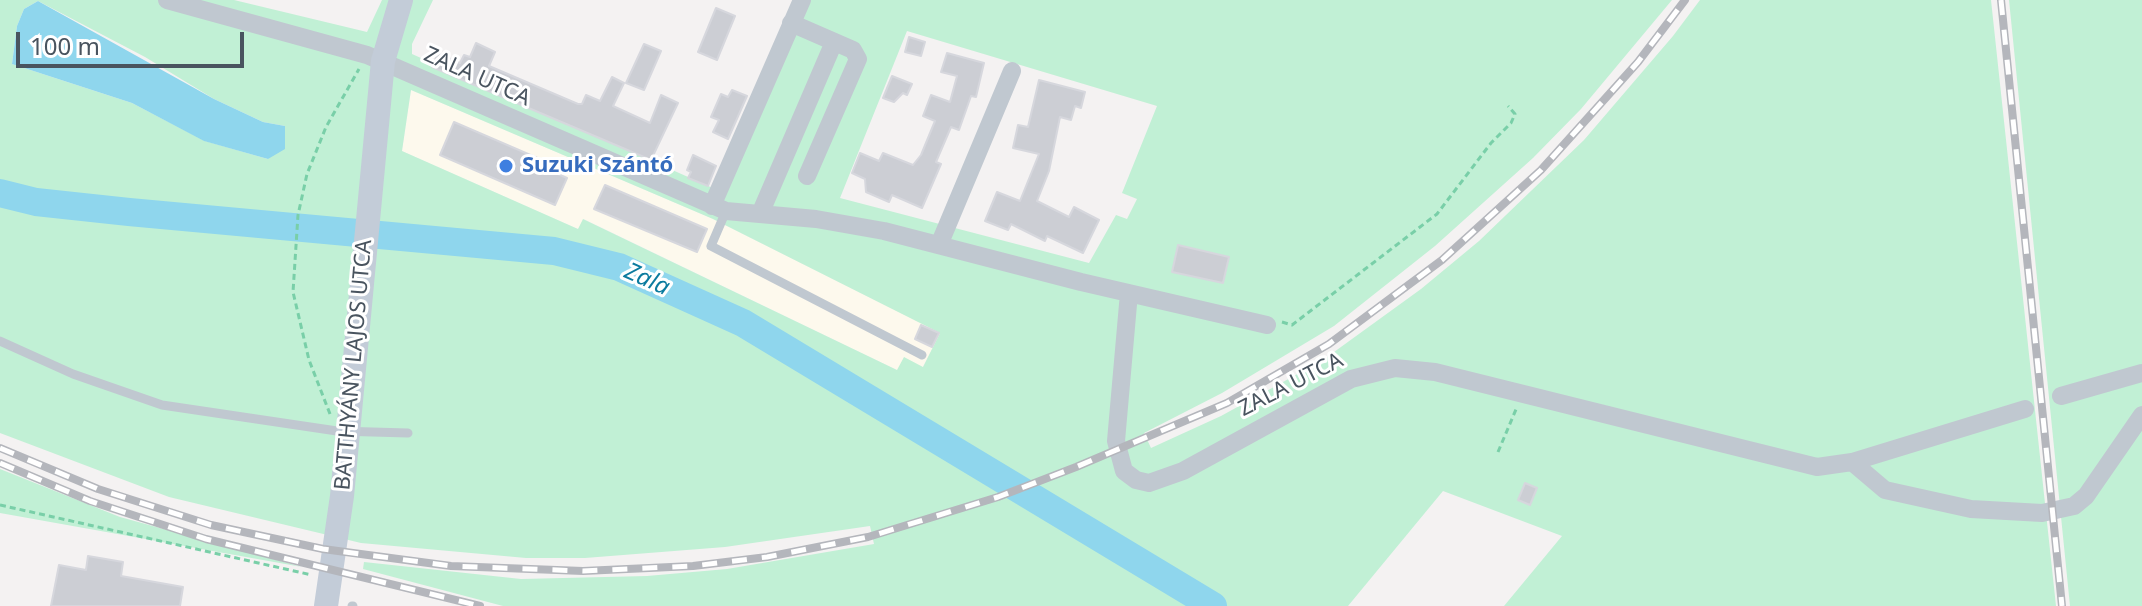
<!DOCTYPE html>
<html>
<head>
<meta charset="utf-8">
<style>
	body { margin:0 }
	#map { position:relative; width:2142px; height:606px; overflow:hidden; background:#f4f2f2; font-family:"Noto Sans",sans-serif }
	canvas { display:block }
	.scale { position:absolute; left:16px; top:32px; width:228px; height:36px; box-sizing:border-box; border:4px solid #49545f; border-top:0; padding-left:10px; font-size:24px; line-height:28px; white-space:nowrap; color:#49545f; -webkit-text-stroke:6px #fff; paint-order:stroke }
</style>
</head>
<body>
<div id="map">
<canvas width="2142" height="606"></canvas>
<div class="scale">100 m</div>
</div>
<script>
const context = document.querySelector('canvas').getContext('2d');
context.lineJoin = 'round';
function fillPath(path, color) { context.fillStyle = color; context.fill(path, 'evenodd'); }
const toPath = rows => new Path2D(rows.map(r => 'M' + r).join(''));
function trace(path, color, width, dash) { context.strokeStyle = color; context.lineWidth = width; context.lineCap = dash ? 'butt' : 'round'; context.setLineDash(dash || []); context.stroke(path); }
function drawText(font, color, halo, rows, align = 'center') {
  context.font = font + ' "Noto Sans",sans-serif'; context.lineWidth = 6; context.setLineDash([]); context.textBaseline = 'middle'; context.strokeStyle = halo; context.fillStyle = color; for (const [text, x, y, turn = 0] of rows) {
    context.save(); context.translate(x, y); context.rotate((+turn || 0) * Math.PI / 180); context.textAlign = isNaN(turn) ? turn : align; if (halo) context.strokeText(text, 0, 0); context.fillText(text, 0, 0); context.restore();
  }
}
fillPath(toPath([
	[411,90,713,219,941,333,922,368,897,370,584,219,578,229,402,151]
]), '#fdf9ed');
fillPath(toPath([
	[0,0,234,0,367,32,382,0,433,0,412,44,412,54,715,189,799,0,1672,0,1581,109,1533,158,1435,246,1334,326,1222,393,1144,433,1151,448,1221,416,1323,360,1421,289,1479,241,1584,140,1673,36,1700,0,1991,0,2056,606,1504,606,1562,536,1443,491,1348,606,503,606,363,569,364,562,521,579,647,576,727,569,874,544,870,526,725,547,585,558,526,558,361,543,169,497,0,433],
	[38,1,145,57,214,99,263,122,285,126,268,159,205,141,132,103,12,64,17,26,24,9],
	[907,31,1157,106,1122,193,1137,199,1127,219,1116,215,1089,263,840,198],
	[411,90,713,219,940,333,923,367,904,357,897,370,583,219,578,229,402,151],
	[2009,0,2142,0,2142,606,2070,606],
	[0,469,120,517,302,567,0,513]
]), '#c1f0d5');
fillPath(toPath([
	[38,1,214,99,263,122,285,126,285,149,268,159,204,141,132,103,12,64,17,26,24,9]
]), '#8fd6ed');
trace(toPath([
	[0,193,36,202,129,212,554,251,619,267,743,323,1213,606]
]), '#8fd6ed', 28);
const building = toPath([
	[716,8,735,16,717,60,698,52,716,8],
	[909,37,925,42,921,56,905,52,909,37],
	[476,43,495,52,489,66,578,104,582,104,586,95,600,101,612,77,624,83,613,106,650,123,661,95,678,103,651,160,432,67,438,53,460,63,464,55,470,57,476,43],
	[644,44,661,51,644,90,626,83,644,44],
	[947,53,984,63,976,97,971,96,959,130,951,127,936,162,941,164,922,208,892,195,889,202,866,192,865,179,852,173,860,153,879,161,883,153,913,165,921,155,935,121,923,116,931,95,950,102,957,76,941,72,947,53],
	[892,76,912,84,907,95,903,93,894,102,883,98,892,76],
	[1039,80,1085,92,1081,108,1075,106,1071,120,1060,117,1049,171,1037,201,1069,217,1074,207,1099,220,1083,253,1047,236,1045,241,1011,224,1008,230,985,221,997,192,1020,201,1039,154,1013,148,1018,125,1028,127,1039,80],
	[732,90,747,96,728,139,713,132,719,120,711,117,721,94,728,97,732,90],
	[454,122,549,163,547,169,567,178,555,205,440,155,454,122],
	[693,155,716,166,708,186,688,178,691,172,687,170,693,155],
	[605,185,707,229,697,252,594,209,605,185],
	[1178,245,1229,257,1223,283,1172,272,1178,245],
	[921,325,939,333,932,347,915,339,921,325],
	[1525,483,1537,488,1530,505,1518,500,1525,483],
	[88,556,123,562,121,576,183,587,180,606,51,606,59,565,86,570,88,556]
]);
fillPath(building, '#ccced4');
trace(building, '#d6d7dd', 2);
trace(toPath([
	[1282,322,1292,325,1437,214,1491,143,1511,123,1515,114,1508,106],
	[330,414,309,360,293,292,298,215,307,174,326,127,359,69],
	[1498,452,1517,407],
	[0,505,312,575]
]), '#79cfa8', 3, [6, 4]);
trace(toPath([
	[726,211,711,246,922,355],
	[0,341,73,374,162,405,337,431,408,433],
	[352,606,353,606]
]), '#c0c8d0', 9);
trace(toPath([
	[167,0,367,55,726,211,816,219,884,231,1081,282,1267,325],
	[791,23,853,50,858,59,807,176],
	[712,206,802,0],
	[760,214,834,42],
	[939,245,1012,71],
	[1129,293,1116,441,1124,471,1136,480,1149,483,1183,471,1351,379,1395,368,1435,372,1817,467,1852,462,2025,409],
	[2061,396,2142,373],
	[1852,462,1885,490,1971,509,2042,513,2074,506,2086,496,2142,415]
]), '#c0c8d0', 18);
trace(toPath([
	[326,606,342,496,383,61,401,0]
]), '#c3ccd8', 24);
const rail = toPath([
	[2001,0,2062,606],
	[0,448,98,489,211,525,323,549,451,566,583,571,693,566,767,557,868,537,998,497,1076,467,1227,403,1329,344,1442,260,1541,170,1638,62,1685,0],
	[0,463,90,501,206,539,480,606]
]);
trace(rail, '#b4b6bc', 8);
trace(rail, '#fff', 5, [15]);
for (const [x, y, r, color] of [
	[506,166,8,"#3f7fe0"]
]) { const dot = new Path2D(); dot.arc(x, y, r, 0, 2 * Math.PI); context.fillStyle = color; context.fill(dot); trace(dot, '#fff', 3); }
drawText('22px', '#49545f', '#fff', [
	["ZALA UTCA",477,77,24],
	["BATTHYÁNY LAJOS UTCA",354,365,-85],
	["ZALA UTCA",1291,385,-27]
]);
drawText('bold 22px', '#366cbe', '#fff', [
	["Suzuki Szántó",522,166]
], 'left');
drawText('italic 24px', '#0c7b9f', '#fff', [
	["Zala",647,280,24]
]);
</script>
</body>
</html>
